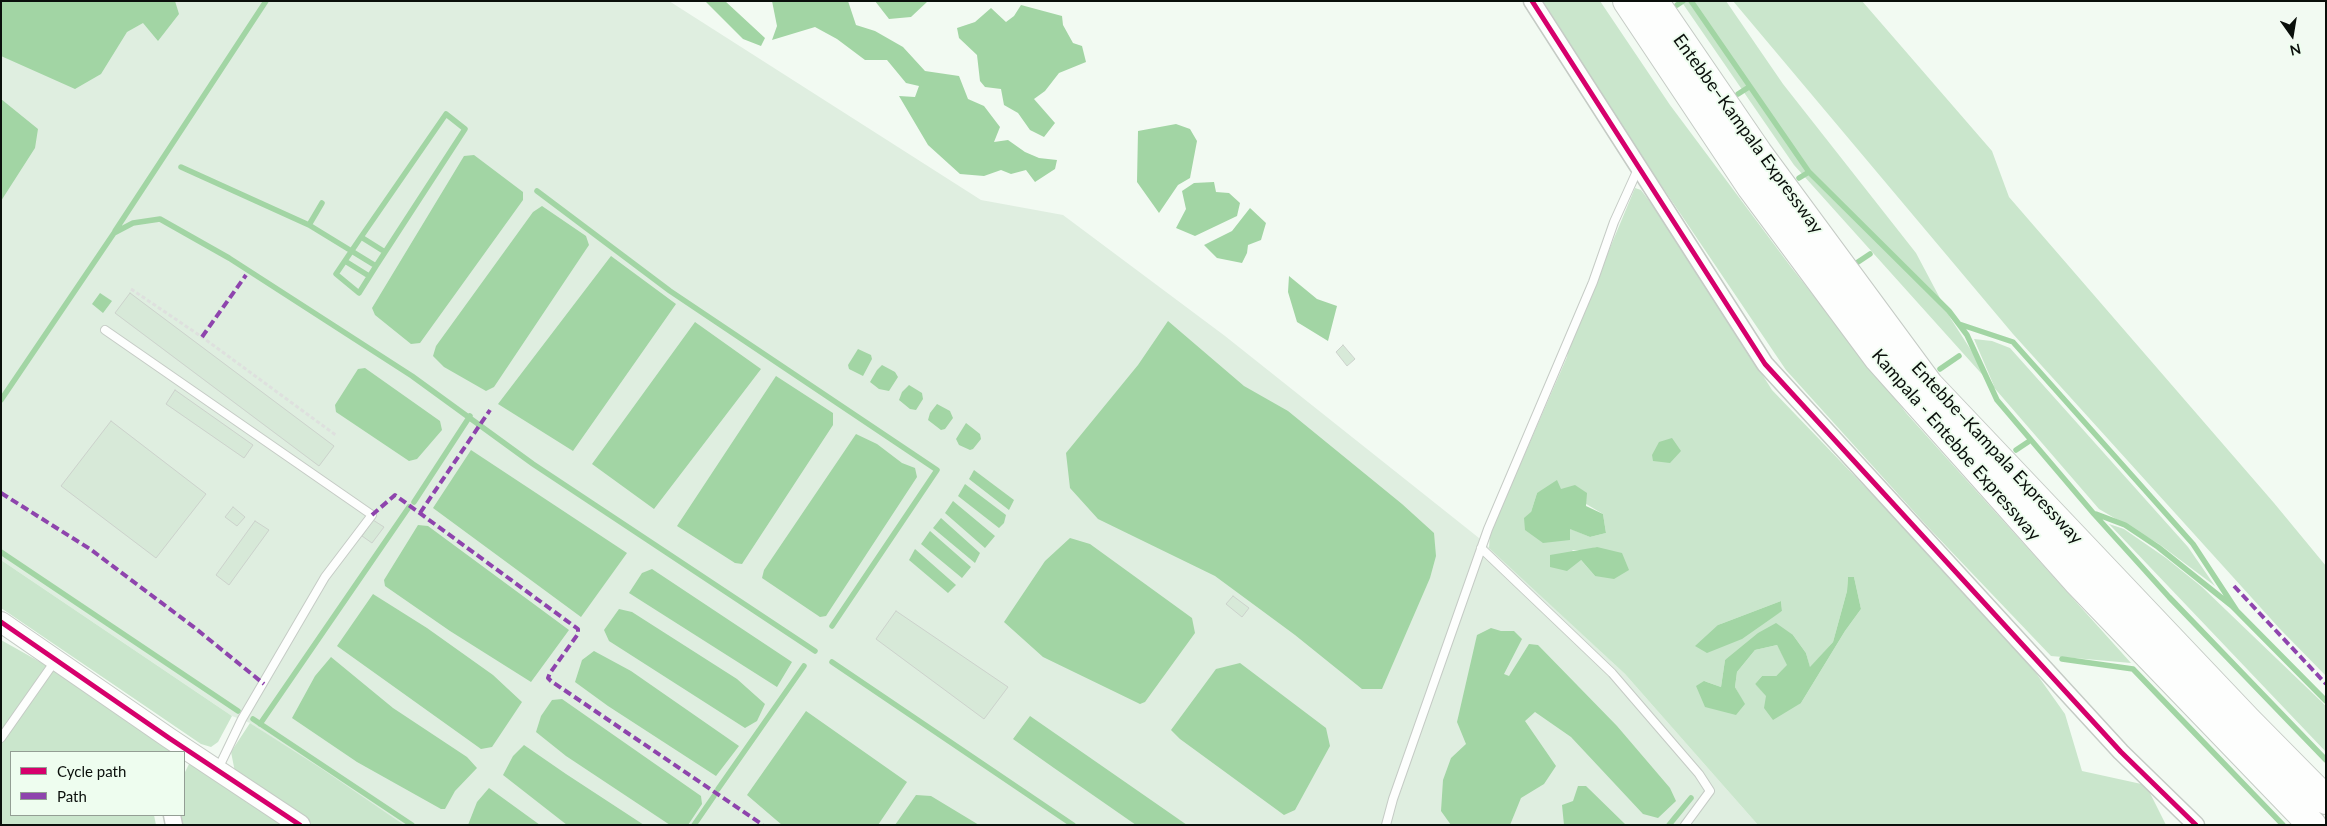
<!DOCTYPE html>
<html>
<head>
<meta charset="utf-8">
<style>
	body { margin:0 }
	#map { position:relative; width:2327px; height:826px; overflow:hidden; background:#f2faf2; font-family:Lato,sans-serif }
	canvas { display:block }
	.frame { position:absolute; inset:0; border:2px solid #0a0f0b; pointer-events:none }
	.legend { position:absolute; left:10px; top:751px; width:175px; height:65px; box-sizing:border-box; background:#eefdef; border:1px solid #939e94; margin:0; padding:6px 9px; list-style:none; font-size:15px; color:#0a0f0b }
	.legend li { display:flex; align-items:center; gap:10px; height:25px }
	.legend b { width:25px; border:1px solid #939e94 }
	.north { position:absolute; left:2267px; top:10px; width:50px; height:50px; -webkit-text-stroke:4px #eefdef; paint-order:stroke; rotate:167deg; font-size:14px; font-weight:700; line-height:20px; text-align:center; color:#0a0f0b }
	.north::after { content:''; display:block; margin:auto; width:18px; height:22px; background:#0a0f0b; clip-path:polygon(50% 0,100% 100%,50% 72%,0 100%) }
</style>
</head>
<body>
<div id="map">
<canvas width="2327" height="826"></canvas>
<div class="frame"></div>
<ul class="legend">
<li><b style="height:6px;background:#d6006c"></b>Cycle path</li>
<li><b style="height:6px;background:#8e44ad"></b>Path</li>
</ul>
<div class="north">N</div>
</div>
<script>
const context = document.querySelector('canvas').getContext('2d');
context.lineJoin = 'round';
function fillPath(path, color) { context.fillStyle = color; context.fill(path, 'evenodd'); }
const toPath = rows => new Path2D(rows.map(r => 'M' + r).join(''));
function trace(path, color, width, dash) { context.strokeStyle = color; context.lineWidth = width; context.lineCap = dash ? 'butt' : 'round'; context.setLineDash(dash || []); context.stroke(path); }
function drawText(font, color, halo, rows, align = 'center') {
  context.font = font + ' Lato,sans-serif'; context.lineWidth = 4; context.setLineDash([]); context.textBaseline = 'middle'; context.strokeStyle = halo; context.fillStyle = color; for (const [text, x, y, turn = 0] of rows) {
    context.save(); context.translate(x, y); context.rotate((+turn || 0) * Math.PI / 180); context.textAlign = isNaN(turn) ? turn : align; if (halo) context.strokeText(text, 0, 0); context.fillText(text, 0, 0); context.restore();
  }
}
fillPath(toPath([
	[1,1,669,1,981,200,1063,215,1225,336,1479,538,1625,674,1758,825,403,825,250,723,232,716,1,560]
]), '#dfeee0');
fillPath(toPath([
	[1543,1,1600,1,1670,105,1791,267,1907,414,2131,663,2051,656,1926,525,1786,370,1634,145],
	[1681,1,1726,1,1783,84,1916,253,1951,319,1994,386,1974,339,1992,341,2010,348,2188,547,2215,586,2159,544,2099,509,1997,391,1794,165],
	[1733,1,1862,1,1992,151,2009,197,2274,503,2326,566,2326,676,2280,629,2013,334],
	[1635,188,1641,190,1675,235,1772,390,1918,542,1962,592,2026,659,2065,714,2082,771,2146,785,2166,825,1758,825,1625,674,1489,548,1490,534,1567,357,1572,320,1594,286],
	[1561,489,1603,514,1606,533,1590,537,1531,512,1537,493],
	[1597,547,1595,576,1572,550,1586,550],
	[1848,577,1854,577,1861,609,1845,631,1801,703,1767,696,1755,684,1762,676,1776,676,1788,665,1777,645,1755,650,1737,672,1735,687,1744,704,1704,681,1721,687,1725,660,1793,635,1806,653,1810,668,1833,642,1847,591],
	[1781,601,1782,611,1775,615,1718,625],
	[2109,524,2124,529,2166,558,2202,587,2326,706,2326,752],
	[1,560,232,716,218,742,211,747,201,744,1,608],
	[1,640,42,663,178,752,11,752,11,815,154,815,156,825,1,825],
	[250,723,322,769,404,825,307,825,235,772,231,752],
	[190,762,282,825,171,825,169,815,184,815,184,774]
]), '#cae6cc');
fillPath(toPath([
	[1,1,175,1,179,14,158,41,143,23,127,32,101,74,75,89,1,56],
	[705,1,725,1,765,38,761,46,743,39],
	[772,1,848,1,856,25,875,31,903,47,925,71,959,76,968,99,984,106,1000,127,994,142,1008,140,1025,152,1039,158,1057,160,1055,169,1035,182,1026,170,1011,174,1001,170,984,176,960,174,928,145,899,96,915,97,919,86,906,83,887,60,865,60,837,39,815,27,772,40,777,26],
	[875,1,928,1,911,17,889,19],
	[1021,5,1062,16,1063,25,1073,43,1082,46,1086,62,1059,73,1045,91,1034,99,1055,123,1044,137,1030,130,1018,113,1004,105,1001,89,985,87,980,81,977,55,959,38,957,28,975,22,991,8,1006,22,1014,16],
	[1,99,38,129,35,148,1,201],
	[1176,124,1190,129,1197,141,1190,178,1178,185,1159,213,1137,182,1138,131],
	[474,155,523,192,523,200,420,343,411,344,375,315,372,308,464,156],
	[1214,182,1216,192,1229,193,1240,203,1237,216,1195,236,1176,228,1186,209,1182,191,1194,183],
	[542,206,586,236,589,245,494,387,486,391,444,367,433,356,436,346,533,212],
	[1250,208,1266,223,1261,240,1248,245,1247,253,1242,263,1217,258,1204,245,1232,231],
	[611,256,676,304,573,451,498,404],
	[1289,276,1317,299,1337,306,1328,341,1297,322,1288,292],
	[100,293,112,301,103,313,92,304],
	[1168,321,1244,386,1288,411,1402,504,1434,533,1436,556,1430,578,1382,689,1362,689,1295,635,1215,576,1098,519,1070,488,1066,453,1138,365],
	[695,322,761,369,654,509,592,464],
	[858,349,871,355,872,359,863,376,849,369,848,365],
	[882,365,895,372,898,377,889,391,879,389,870,382,877,370],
	[365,368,440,421,442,430,417,459,409,461,336,412,335,405,358,369],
	[776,376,833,413,833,425,742,564,735,563,677,526],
	[909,385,922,393,923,399,916,410,910,409,899,400,902,392],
	[937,404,950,411,953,418,945,429,941,430,928,420,930,413],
	[966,423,980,434,981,439,973,449,970,450,959,445,956,439],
	[856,434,877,444,902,463,915,468,917,477,826,616,820,617,762,578,764,570],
	[1672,438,1681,451,1670,463,1653,461,1652,455,1659,442],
	[471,450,627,553,581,617,433,508],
	[974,470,1014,500,1009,510,969,479],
	[1557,480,1561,489,1575,485,1587,493,1586,506,1603,514,1606,533,1590,537,1570,529,1570,540,1543,543,1525,530,1524,518,1531,512,1537,493],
	[965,484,1006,515,1004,523,999,528,958,496],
	[953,501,995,536,985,548,945,513],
	[941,518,980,553,975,563,933,528],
	[418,525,428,526,569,630,531,682,450,631,385,586,384,580],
	[930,531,971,567,962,578,921,544],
	[1070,538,1090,544,1192,618,1195,633,1145,702,1140,704,1043,657,1004,622,1045,561],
	[1597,547,1622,553,1629,570,1614,579,1595,576,1581,560,1567,571,1550,567,1550,555],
	[915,549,956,585,948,593,909,560],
	[652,569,792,662,777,687,629,593,642,573],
	[1848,577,1854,577,1861,609,1845,631,1801,703,1773,720,1764,708,1766,696,1755,684,1762,676,1776,676,1787,665,1777,645,1755,650,1737,672,1735,687,1745,704,1736,715,1705,707,1696,686,1704,681,1721,687,1725,660,1758,633,1776,623,1793,635,1806,653,1810,667,1833,642,1847,591],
	[373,594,427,628,493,675,522,702,492,747,481,749,337,646],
	[1781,601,1782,611,1742,639,1707,653,1695,646,1718,625],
	[619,609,632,612,737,679,765,704,757,721,745,728,609,641,604,630],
	[1491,628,1501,631,1514,631,1522,639,1504,674,1509,676,1529,644,1538,645,1617,726,1670,788,1676,801,1658,818,1643,814,1571,737,1535,712,1525,721,1556,766,1544,784,1521,798,1510,825,1451,825,1441,811,1443,780,1451,758,1466,744,1457,722,1477,635],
	[594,651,631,671,739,746,716,776,608,706,575,682,582,660],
	[331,657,393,708,467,757,477,768,455,791,445,809,441,809,357,762,292,718,315,676],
	[1240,663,1326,728,1330,746,1295,810,1284,815,1180,739,1171,730,1216,669],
	[562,699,701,796,702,804,688,825,670,825,566,756,536,732,541,716,552,700],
	[806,711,907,782,878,825,782,825,747,795],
	[1030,716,1164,809,1187,825,1136,825,1054,768,1013,739],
	[524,745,566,774,644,825,567,825,503,775,513,756],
	[1578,786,1586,786,1626,825,1564,825,1562,805,1573,801],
	[489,788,540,825,468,825,477,802],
	[916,795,931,796,979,825,895,825]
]), '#a2d5a4');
trace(toPath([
	[1691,1,1809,172,1949,311,1967,335,1997,400,2094,514,2169,597,2326,760],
	[1677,5,1683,1],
	[1738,94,1749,87],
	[181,167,309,225,376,266],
	[1799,178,1809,172],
	[537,191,670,291,937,470,832,626],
	[309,225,322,203],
	[115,231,266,1],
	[361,237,336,274,359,293,376,266,465,129,446,114,361,237,385,252],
	[345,261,369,276],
	[1852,266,1870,254],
	[1959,324,2013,342,2193,544,2237,611],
	[1940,369,1959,356],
	[1,400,114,233,133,223,160,219,229,258,412,376,533,464,815,651],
	[2016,450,2028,442],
	[414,502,470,416],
	[2096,514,2125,525,2158,547,2232,606,2326,701],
	[1,552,238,711],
	[2062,659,2133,669,2283,825],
	[832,662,1073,825],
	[253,719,412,825],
	[260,724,409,507],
	[718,789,804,666],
	[694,825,714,796],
	[1669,825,1691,798]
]), '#a2d5a4', 5.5);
const building = toPath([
	[130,293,334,446,319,466,115,313,130,293],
	[1343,345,1355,359,1347,366,1336,352,1343,345],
	[175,390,253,445,244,458,166,404,175,390],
	[111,421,206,494,156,558,61,486,111,421],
	[233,507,245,517,237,526,225,517,233,507],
	[373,520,384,527,372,543,362,536,373,520],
	[255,521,269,530,229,585,216,575,255,521],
	[1233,596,1249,608,1242,617,1226,604,1233,596],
	[896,611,1008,687,984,719,876,639,896,611]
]);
fillPath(building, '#d7e9d8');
trace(building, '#ccd2cc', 1);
const service = toPath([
	[105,330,372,515,325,577,242,719,218,769],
	[1481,548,1612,673,1699,774,1710,791,1685,825],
	[1,738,55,661],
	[1386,825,1393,799,1488,529,1593,282,1614,222,1638,169]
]);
const minor = toPath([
	[1532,1,1765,364,2121,752,2196,825],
	[172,815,174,825]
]);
const tertiary = toPath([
	[1,622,169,738,300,825]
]);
const motorway = toPath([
	[1627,1,1751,187,1878,358,2077,581,2312,825],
	[1654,1,1758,153,1929,385,2247,720,2326,800]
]);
trace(service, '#c5cbc5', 10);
trace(minor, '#c5cbc5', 19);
trace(tertiary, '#c5cbc5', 22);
trace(motorway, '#c5cbc5', 30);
trace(toPath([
	[131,289,202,337,337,436]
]), '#dee0de', 3, [4, 2.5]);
trace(service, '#fdfefd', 8);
trace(minor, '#fdfefd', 16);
trace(tertiary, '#fdfefd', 20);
trace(motorway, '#fdfefd', 28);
trace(toPath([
	[202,337,246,275],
	[1,493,90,549,195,628,264,684],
	[420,513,490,410],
	[372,515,395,495,578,629,578,634,550,673,548,678,551,681,763,825],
	[2234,586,2326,684]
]), '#8e44ad', 4, [8, 4]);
trace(toPath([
	[1532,1,1765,364,2121,752,2196,825],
	[1,622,169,738,300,825]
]), '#d6006c', 5);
drawText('18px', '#0a0f0b', '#eefdef', [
	["Entebbe–Kampala Expressway",1748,134,54],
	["Kampala - Entebbe Expressway",1956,445,49],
	["Entebbe–Kampala Expressway",1997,453,47]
]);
</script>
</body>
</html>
